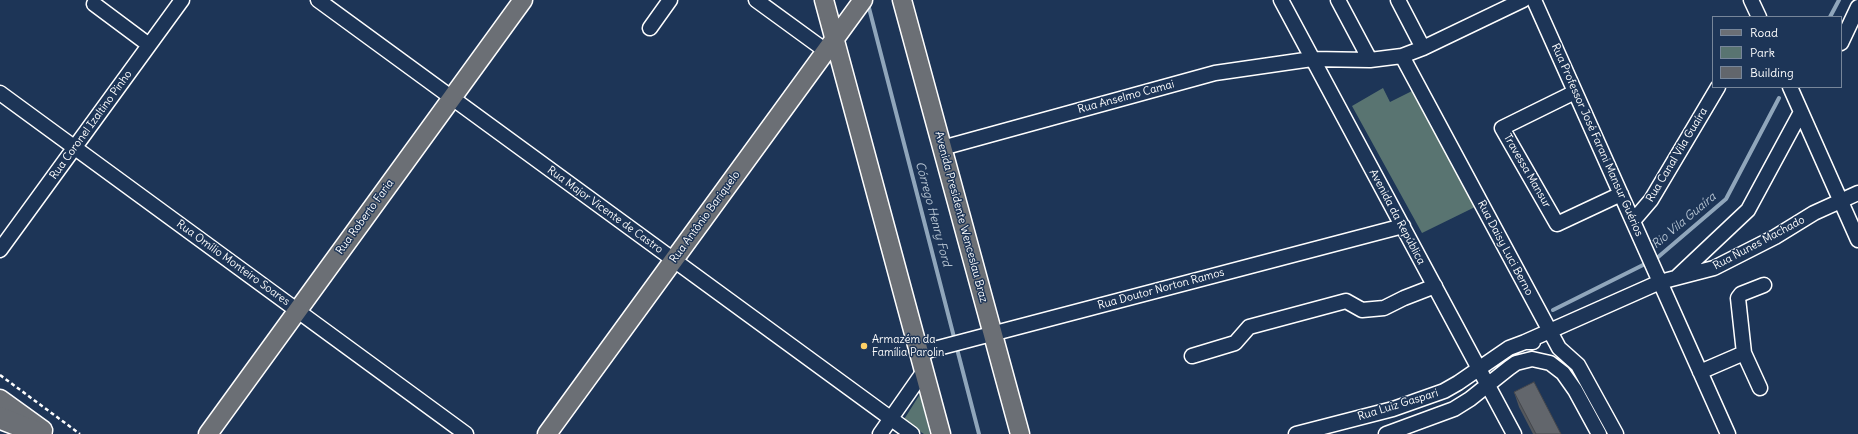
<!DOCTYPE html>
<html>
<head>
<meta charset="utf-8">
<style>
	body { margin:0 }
	#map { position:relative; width:1858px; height:434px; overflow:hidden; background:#1d3557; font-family:Delius,sans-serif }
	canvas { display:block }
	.legend { position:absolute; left:1712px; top:16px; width:130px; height:72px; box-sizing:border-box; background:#1d3557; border:1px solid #77869a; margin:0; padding:5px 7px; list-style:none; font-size:12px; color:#fff }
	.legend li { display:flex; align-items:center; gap:8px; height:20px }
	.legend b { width:20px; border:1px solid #77869a }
</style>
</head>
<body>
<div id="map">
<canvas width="1858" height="434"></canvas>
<ul class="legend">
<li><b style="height:5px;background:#6b6f75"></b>Road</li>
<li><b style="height:11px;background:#597471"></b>Park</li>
<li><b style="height:11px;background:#62666c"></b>Building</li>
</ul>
</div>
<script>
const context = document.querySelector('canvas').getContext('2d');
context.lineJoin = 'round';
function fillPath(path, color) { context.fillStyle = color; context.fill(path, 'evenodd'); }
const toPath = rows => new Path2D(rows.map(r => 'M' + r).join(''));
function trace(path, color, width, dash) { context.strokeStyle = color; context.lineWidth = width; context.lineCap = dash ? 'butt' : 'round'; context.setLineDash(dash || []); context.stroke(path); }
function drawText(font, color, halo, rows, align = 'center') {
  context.font = font + ' Delius,sans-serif'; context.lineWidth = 3; context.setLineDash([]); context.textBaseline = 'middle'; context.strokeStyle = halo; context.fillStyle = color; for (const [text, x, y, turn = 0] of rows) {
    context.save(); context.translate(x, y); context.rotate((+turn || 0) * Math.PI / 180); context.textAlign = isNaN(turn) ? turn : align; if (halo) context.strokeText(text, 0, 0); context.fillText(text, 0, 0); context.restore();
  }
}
fillPath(toPath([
	[1383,88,1390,102,1412,91,1475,207,1422,233,1352,106],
	[920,394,930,434,924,434,903,421]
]), '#597471');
trace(toPath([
	[868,4,979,434],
	[1830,17,1839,0],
	[1553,310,1657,258,1726,199,1779,98]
]), '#90a6bb', 4);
const minor = toPath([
	[318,0,912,434],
	[756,0,826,51],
	[1281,0,1514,434],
	[1338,0,1370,60],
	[1398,0,1423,48],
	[1534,0,1728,434],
	[1751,0,1759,17],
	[94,4,149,45],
	[650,28,670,0],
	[1841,43,1858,7],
	[1402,56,1559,348,1578,365,1616,434],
	[1790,87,1858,240],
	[1575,92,1502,128,1557,224,1621,194],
	[0,93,466,434],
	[942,148,1215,73,1312,59,1370,60,1402,56,1423,48,1523,0],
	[1633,221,1651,200,1718,87],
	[0,250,182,0],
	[1678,276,1748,210,1801,112],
	[1525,342,1660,282,1714,268,1775,237,1814,213,1858,193],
	[919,353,1403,226],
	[1744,353,1738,298,1741,294,1764,285],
	[1192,356,1235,343,1249,327,1346,301,1362,310,1384,308,1404,298,1435,286],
	[1700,372,1744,353,1760,388],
	[880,434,924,371],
	[1296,434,1393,409,1444,391,1458,383,1509,348,1525,342,1533,342],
	[1386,434,1454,409,1470,399,1509,368,1516,363,1532,359,1550,363,1563,373,1575,390,1599,434]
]);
const major = toPath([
	[824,0,941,434],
	[902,0,1020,434],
	[0,399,43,430],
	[208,434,523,0],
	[547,434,863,0]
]);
const highway = toPath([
	[0,418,41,434]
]);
trace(minor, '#fff', 17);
trace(major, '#fff', 21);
trace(highway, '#fff', 24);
trace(toPath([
	[0,375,80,434]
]), '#fff', 2.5, [4, 3]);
trace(minor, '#1d3557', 14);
trace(major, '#6b6f75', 18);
trace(highway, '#6b6f75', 21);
fillPath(toPath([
	[1514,392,1561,434,1533,434,1519,407]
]), '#54585d');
const building = toPath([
	[1534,382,1561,434,1536,434,1514,392,1534,382]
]);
fillPath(building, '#62666c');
trace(building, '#45474c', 1);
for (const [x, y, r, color] of [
	[864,346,4,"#ffd166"]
]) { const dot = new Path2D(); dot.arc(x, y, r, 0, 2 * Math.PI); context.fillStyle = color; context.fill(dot); trace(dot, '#1d3557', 1.5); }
drawText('11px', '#fff', '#1d3557', [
	["Rua Anselmo Camai",1126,97,-15],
	["Rua Coronel Izaltino Pinho",91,125,-54],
	["Rua Professor José Farani Mansur Guérios",1597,140,66],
	["Rua Canal Vila Guaíra",1677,155,-59],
	["Travessa Mansur",1527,171,60],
	["Rua Major Vicente de Castro",605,210,36],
	["Rua Roberto Faria",365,217,-54],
	["Rua Antônio Bariquelo",705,217,-54],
	["Avenida Presidente Wenceslau Braz",961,217,75],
	["Avenida da República",1397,217,62],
	["Rua Nunes Machado",1759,243,-28],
	["Rua Daisy Luci Berno",1505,248,62],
	["Rua Omílio Monteiro Soares",233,263,36],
	["Rua Doutor Norton Ramos",1161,289,-15],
	["Rua Luiz Gaspari",1398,405,-17]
]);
drawText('11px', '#fff', '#1d3557', [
	["Armazém da",872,340],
	["Família Parolin",872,353]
], 'left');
drawText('italic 12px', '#b5c3d1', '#1d3557', [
	["Córrego Henry Ford",933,214,75],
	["Rio Vila Guaíra",1684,221,-40]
]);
</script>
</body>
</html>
